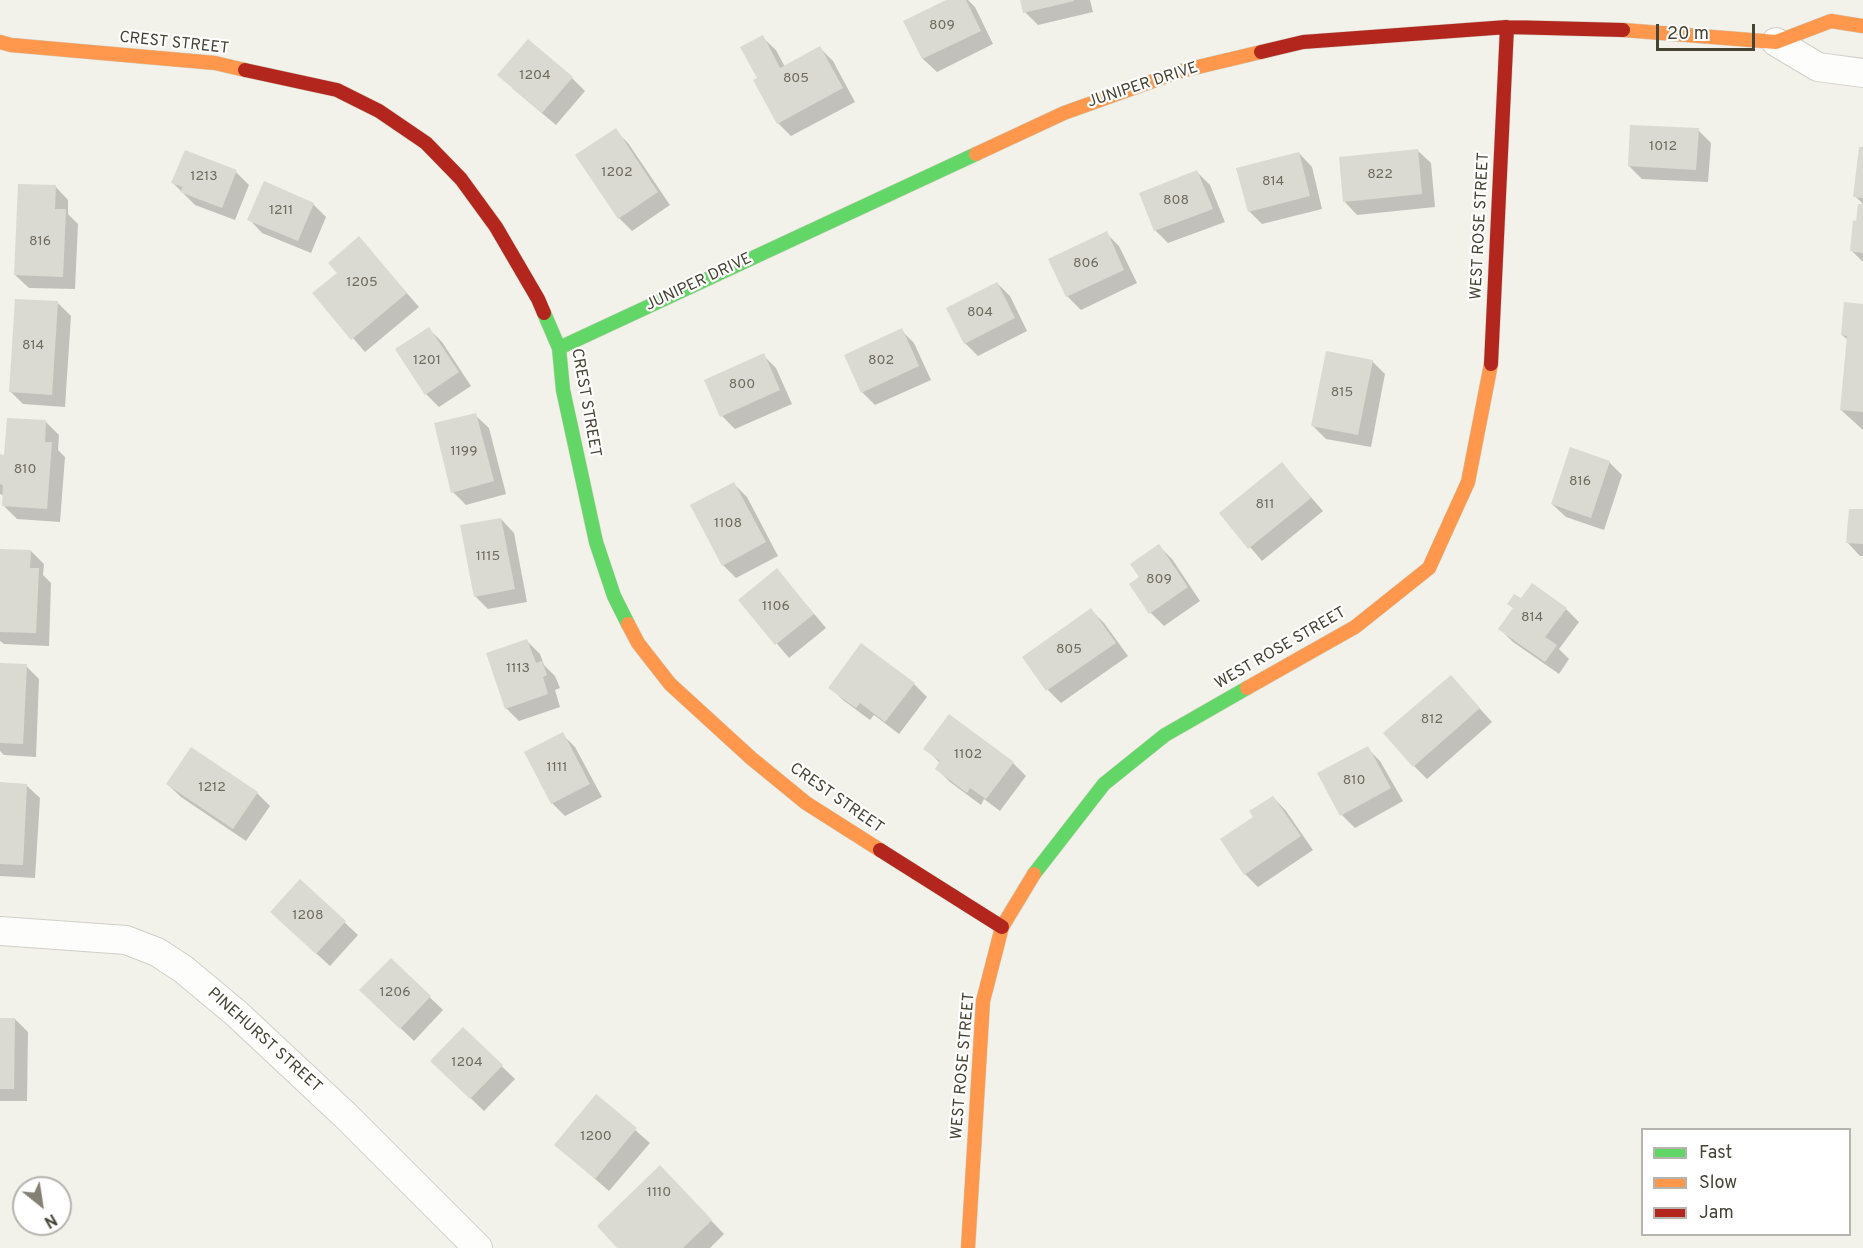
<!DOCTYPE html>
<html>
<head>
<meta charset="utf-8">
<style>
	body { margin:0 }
	#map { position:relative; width:1863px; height:1248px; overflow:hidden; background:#f2f1ea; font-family:Overpass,sans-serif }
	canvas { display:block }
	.legend { position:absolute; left:1641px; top:1128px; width:210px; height:108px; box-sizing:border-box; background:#fff; border:2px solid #b6b4ae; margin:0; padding:8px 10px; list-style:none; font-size:18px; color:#484435 }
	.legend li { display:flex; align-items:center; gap:12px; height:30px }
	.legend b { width:30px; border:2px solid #b6b4ae }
	.north { position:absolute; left:12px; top:1176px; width:60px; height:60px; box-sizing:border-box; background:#fff; border:2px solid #b6b4ae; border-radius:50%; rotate:150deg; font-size:16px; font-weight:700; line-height:24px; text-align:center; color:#484435 }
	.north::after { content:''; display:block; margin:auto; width:21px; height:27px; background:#848174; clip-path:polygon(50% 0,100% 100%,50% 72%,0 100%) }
	.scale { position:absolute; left:1656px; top:24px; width:99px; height:27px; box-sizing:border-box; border:3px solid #484435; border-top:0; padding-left:8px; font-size:18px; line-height:21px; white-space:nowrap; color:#484435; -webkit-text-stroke:4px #fff; paint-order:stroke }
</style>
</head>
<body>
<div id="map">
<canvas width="1863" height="1248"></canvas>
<ul class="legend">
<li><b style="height:8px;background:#63d668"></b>Fast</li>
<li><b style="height:8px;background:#ff974d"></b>Slow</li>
<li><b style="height:8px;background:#b3261e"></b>Jam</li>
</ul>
<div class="north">N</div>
<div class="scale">20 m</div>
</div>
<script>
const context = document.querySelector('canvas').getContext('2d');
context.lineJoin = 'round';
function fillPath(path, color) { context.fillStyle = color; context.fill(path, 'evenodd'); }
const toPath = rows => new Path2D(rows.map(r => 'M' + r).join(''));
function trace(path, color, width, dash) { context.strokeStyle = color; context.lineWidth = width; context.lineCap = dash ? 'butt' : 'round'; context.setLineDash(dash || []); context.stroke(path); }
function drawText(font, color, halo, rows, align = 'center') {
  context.font = font + ' Overpass,sans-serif'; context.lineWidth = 4.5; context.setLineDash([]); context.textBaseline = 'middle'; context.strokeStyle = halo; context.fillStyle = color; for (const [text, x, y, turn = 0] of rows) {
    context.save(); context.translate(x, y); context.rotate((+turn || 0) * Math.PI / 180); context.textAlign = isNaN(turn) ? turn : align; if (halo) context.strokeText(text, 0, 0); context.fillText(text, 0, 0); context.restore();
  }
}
fillPath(toPath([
	[950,0,968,0,975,7,993,44,937,72,923,59,905,21],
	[1022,0,1090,0,1093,12,1038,25,1025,12],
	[762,37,776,50,785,67,820,48,833,61,855,102,791,136,778,123,759,79],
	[572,78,585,91,556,125,512,88],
	[615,130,628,143,670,205,632,231,619,218],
	[1698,130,1711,143,1708,182,1642,179,1629,166],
	[1863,147,1863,204,1855,196],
	[1417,150,1431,163,1435,207,1357,215,1344,201],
	[1299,153,1312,167,1322,209,1262,224,1249,211],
	[236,172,249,185,235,220,195,205,173,183],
	[1197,172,1210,185,1225,222,1168,243,1155,230],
	[55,186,68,200,68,214,78,224,75,289,29,288,15,275],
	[313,204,326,217,311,253,262,233,249,219],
	[1863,206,1863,262,1852,251],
	[1106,233,1119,246,1137,283,1081,310,1068,297,1050,260],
	[359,238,419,307,365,352,314,293,339,273],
	[997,283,1010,296,1027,331,978,356,965,343],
	[58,303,71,316,65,407,23,404,10,391],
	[1863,305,1863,430,1841,410,1848,340,1842,335],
	[429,329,442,342,471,386,439,407,426,394],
	[901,330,914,343,931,380,875,405,862,392],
	[763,355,776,368,792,404,735,429,722,416],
	[1372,361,1385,374,1371,447,1326,439,1313,426],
	[475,415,489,428,506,494,466,505,453,492],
	[46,422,59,435,58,450,65,457,60,522,17,519,4,506,4,496,0,494,0,456,6,456],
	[1609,462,1622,475,1604,530,1566,517,1552,504],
	[1282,464,1323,511,1262,561,1221,513],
	[734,484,747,497,778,556,736,578,723,565],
	[1863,511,1863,556,1860,556,1847,542],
	[501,519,514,533,527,602,488,609,475,596],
	[1159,546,1172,559,1200,601,1164,626,1151,613,1141,577],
	[0,550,31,551,44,564,43,575,51,583,49,646,4,644,0,641],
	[777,570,826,628,789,658,740,600],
	[1521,600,1566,609,1579,622,1559,649,1569,659,1559,674,1513,642,1500,629],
	[1091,610,1104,623,1128,656,1061,703,1048,690,1024,657],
	[527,641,540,654,544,665,555,676,560,688,555,690,560,707,519,721,506,708],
	[0,665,26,666,39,679,36,757,4,755,0,751],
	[1451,677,1492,722,1427,779,1414,766],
	[914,684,927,697,899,734,874,715,870,720,843,700,830,687],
	[562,734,575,747,602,797,565,816,552,803],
	[925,748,1013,763,1026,776,1000,811,984,799,981,805,950,782,937,769,940,763],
	[1367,748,1380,761,1403,801,1355,828,1342,815],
	[0,784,26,785,40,798,35,878,0,876],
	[167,784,257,793,270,806,246,841,181,797],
	[1273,797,1286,811,1313,850,1258,887,1245,874,1255,817],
	[300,881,358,935,330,966,285,925],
	[391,960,443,1010,414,1041,361,990],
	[0,1019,15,1019,28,1032,27,1101,0,1101],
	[463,1029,515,1079,484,1111,432,1061],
	[596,1096,650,1143,609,1191,556,1145],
	[660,1167,724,1234,710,1248,619,1248]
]), '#0003');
fillPath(toPath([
	[946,0,966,0,981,31,922,59,903,21],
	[1020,0,1074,0,1074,1,1023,13],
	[763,35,780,68,820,46,843,88,777,124,753,80,757,78,740,47],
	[528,39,573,77,542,113,497,75],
	[1630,125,1699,128,1696,170,1628,166],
	[616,128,658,192,618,219,575,155],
	[1859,147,1863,147,1863,198,1853,197],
	[1418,149,1422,194,1343,202,1339,157],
	[185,150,237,170,222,208,180,192,183,187,171,183],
	[1299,152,1310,196,1248,212,1236,168],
	[1197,170,1213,209,1154,231,1139,193],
	[264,181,314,203,298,241,247,220],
	[18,184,56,185,55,209,66,209,63,277,14,275],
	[1858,204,1863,204,1863,253,1850,251,1853,220,1856,221],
	[1107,231,1124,270,1066,297,1048,259],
	[359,236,407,293,351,340,312,293,337,273,328,263],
	[997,282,1015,318,964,344,946,308],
	[15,299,58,301,52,395,9,392],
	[1844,302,1863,304,1863,412,1840,410,1847,336,1841,335],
	[429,327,459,372,425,395,395,349],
	[902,328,919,366,861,393,844,355],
	[1326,351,1373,360,1358,435,1311,426],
	[764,353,780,390,720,417,704,380],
	[476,413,494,481,451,493,434,423],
	[7,418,46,420,45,442,52,442,47,509,2,506,3,485,0,484,0,454,4,455],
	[1570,447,1610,461,1591,518,1551,504],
	[1282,462,1311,498,1248,549,1219,513],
	[734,482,766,542,722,566,690,505],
	[1849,509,1863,509,1863,544,1846,543],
	[501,518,515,589,474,597,460,525],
	[1159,544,1188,587,1149,614,1129,584,1139,577,1130,564],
	[0,549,31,550,30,568,39,568,36,633,0,632],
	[777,568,814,614,775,645,738,600],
	[1532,583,1567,608,1545,637,1557,645,1545,662,1498,629,1513,608,1507,604,1514,594,1521,598],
	[1091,608,1116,643,1046,691,1022,657],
	[527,639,536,663,542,661,547,675,543,677,548,694,505,709,486,653],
	[861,643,915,683,885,722,860,703,856,708,828,688],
	[0,663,27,664,23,744,0,743],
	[1451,675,1480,708,1413,767,1383,733],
	[949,714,1014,762,986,799,970,788,967,793,935,769,940,761,923,749],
	[563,732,590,784,551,804,524,752],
	[1368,746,1391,788,1340,816,1317,773],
	[191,747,258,792,233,829,166,784],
	[0,782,27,784,23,865,0,864],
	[1273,796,1301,836,1244,875,1220,839,1253,817,1249,811],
	[300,879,346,921,316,954,270,912],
	[391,958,431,996,400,1029,359,990],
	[0,1018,15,1018,14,1089,0,1089],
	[463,1027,503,1065,470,1099,430,1061],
	[596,1094,637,1128,595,1179,554,1145],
	[660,1165,712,1220,683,1248,617,1248,597,1226]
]), '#dbdad2');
const street = toPath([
	[1776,42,1818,67,1863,73],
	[0,931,126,940,157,952,183,969,237,1014,346,1116,478,1248]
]);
const fast = toPath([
	[544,313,559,348,563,390,596,542,614,596,628,624],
	[559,348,976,154],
	[1034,874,1104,784,1165,735,1247,688]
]);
const slow = toPath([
	[1623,30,1776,42,1831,21,1863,26],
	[0,42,11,45,215,63,245,70],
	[976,154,1064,113,1181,71,1261,52],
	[628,624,638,643,670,684,751,758,806,803,880,850],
	[1247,688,1355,627,1429,568,1468,482,1491,364],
	[968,1248,983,1001,1002,927,1034,874]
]);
const jam = toPath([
	[1261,52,1303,42,1507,27,1623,30],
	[245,70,337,90,379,111,426,143,461,179,496,227,538,299,544,313],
	[1491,364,1507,27],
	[880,850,1002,927]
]);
trace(street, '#d0cfc8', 30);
trace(fast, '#d2d0c0', 15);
trace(slow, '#d2d0c0', 15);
trace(jam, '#d2d0c0', 15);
trace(street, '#fdfdfc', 28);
trace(fast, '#63d668', 14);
trace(slow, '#ff974d', 14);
trace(jam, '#b3261e', 14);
drawText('14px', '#6e6a5d', null, [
	["809",942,26],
	["1204",535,76],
	["805",796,79],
	["1012",1663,147],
	["1202",617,173],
	["822",1380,175],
	["1213",204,177],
	["814",1273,182],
	["808",1176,201],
	["1211",281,211],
	["816",40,242],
	["806",1086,264],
	["1205",362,283],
	["804",980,313],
	["814",33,346],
	["1201",427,361],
	["802",881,361],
	["800",742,385],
	["815",1342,393],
	["1199",464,452],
	["810",25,470],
	["816",1580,482],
	["811",1265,505],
	["1108",728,524],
	["1115",488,557],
	["809",1159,580],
	["1106",776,607],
	["814",1532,618],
	["805",1069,650],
	["1113",518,669],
	["812",1432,720],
	["1102",968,755],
	["1111",557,768],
	["810",1354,781],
	["1212",212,788],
	["1208",308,916],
	["1206",395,993],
	["1204",467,1063],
	["1200",596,1137],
	["1110",659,1193]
]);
drawText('16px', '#484435', '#fff', [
	["CREST STREET",174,44,6],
	["JUNIPER DRIVE",1143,86,-18],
	["WEST ROSE STREET",1481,226,-87],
	["JUNIPER DRIVE",699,283,-25],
	["CREST STREET",585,403,80],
	["WEST ROSE STREET",1281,649,-30],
	["CREST STREET",836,799,35],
	["PINEHURST STREET",264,1041,42],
	["WEST ROSE STREET",964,1066,-85]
]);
</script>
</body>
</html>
